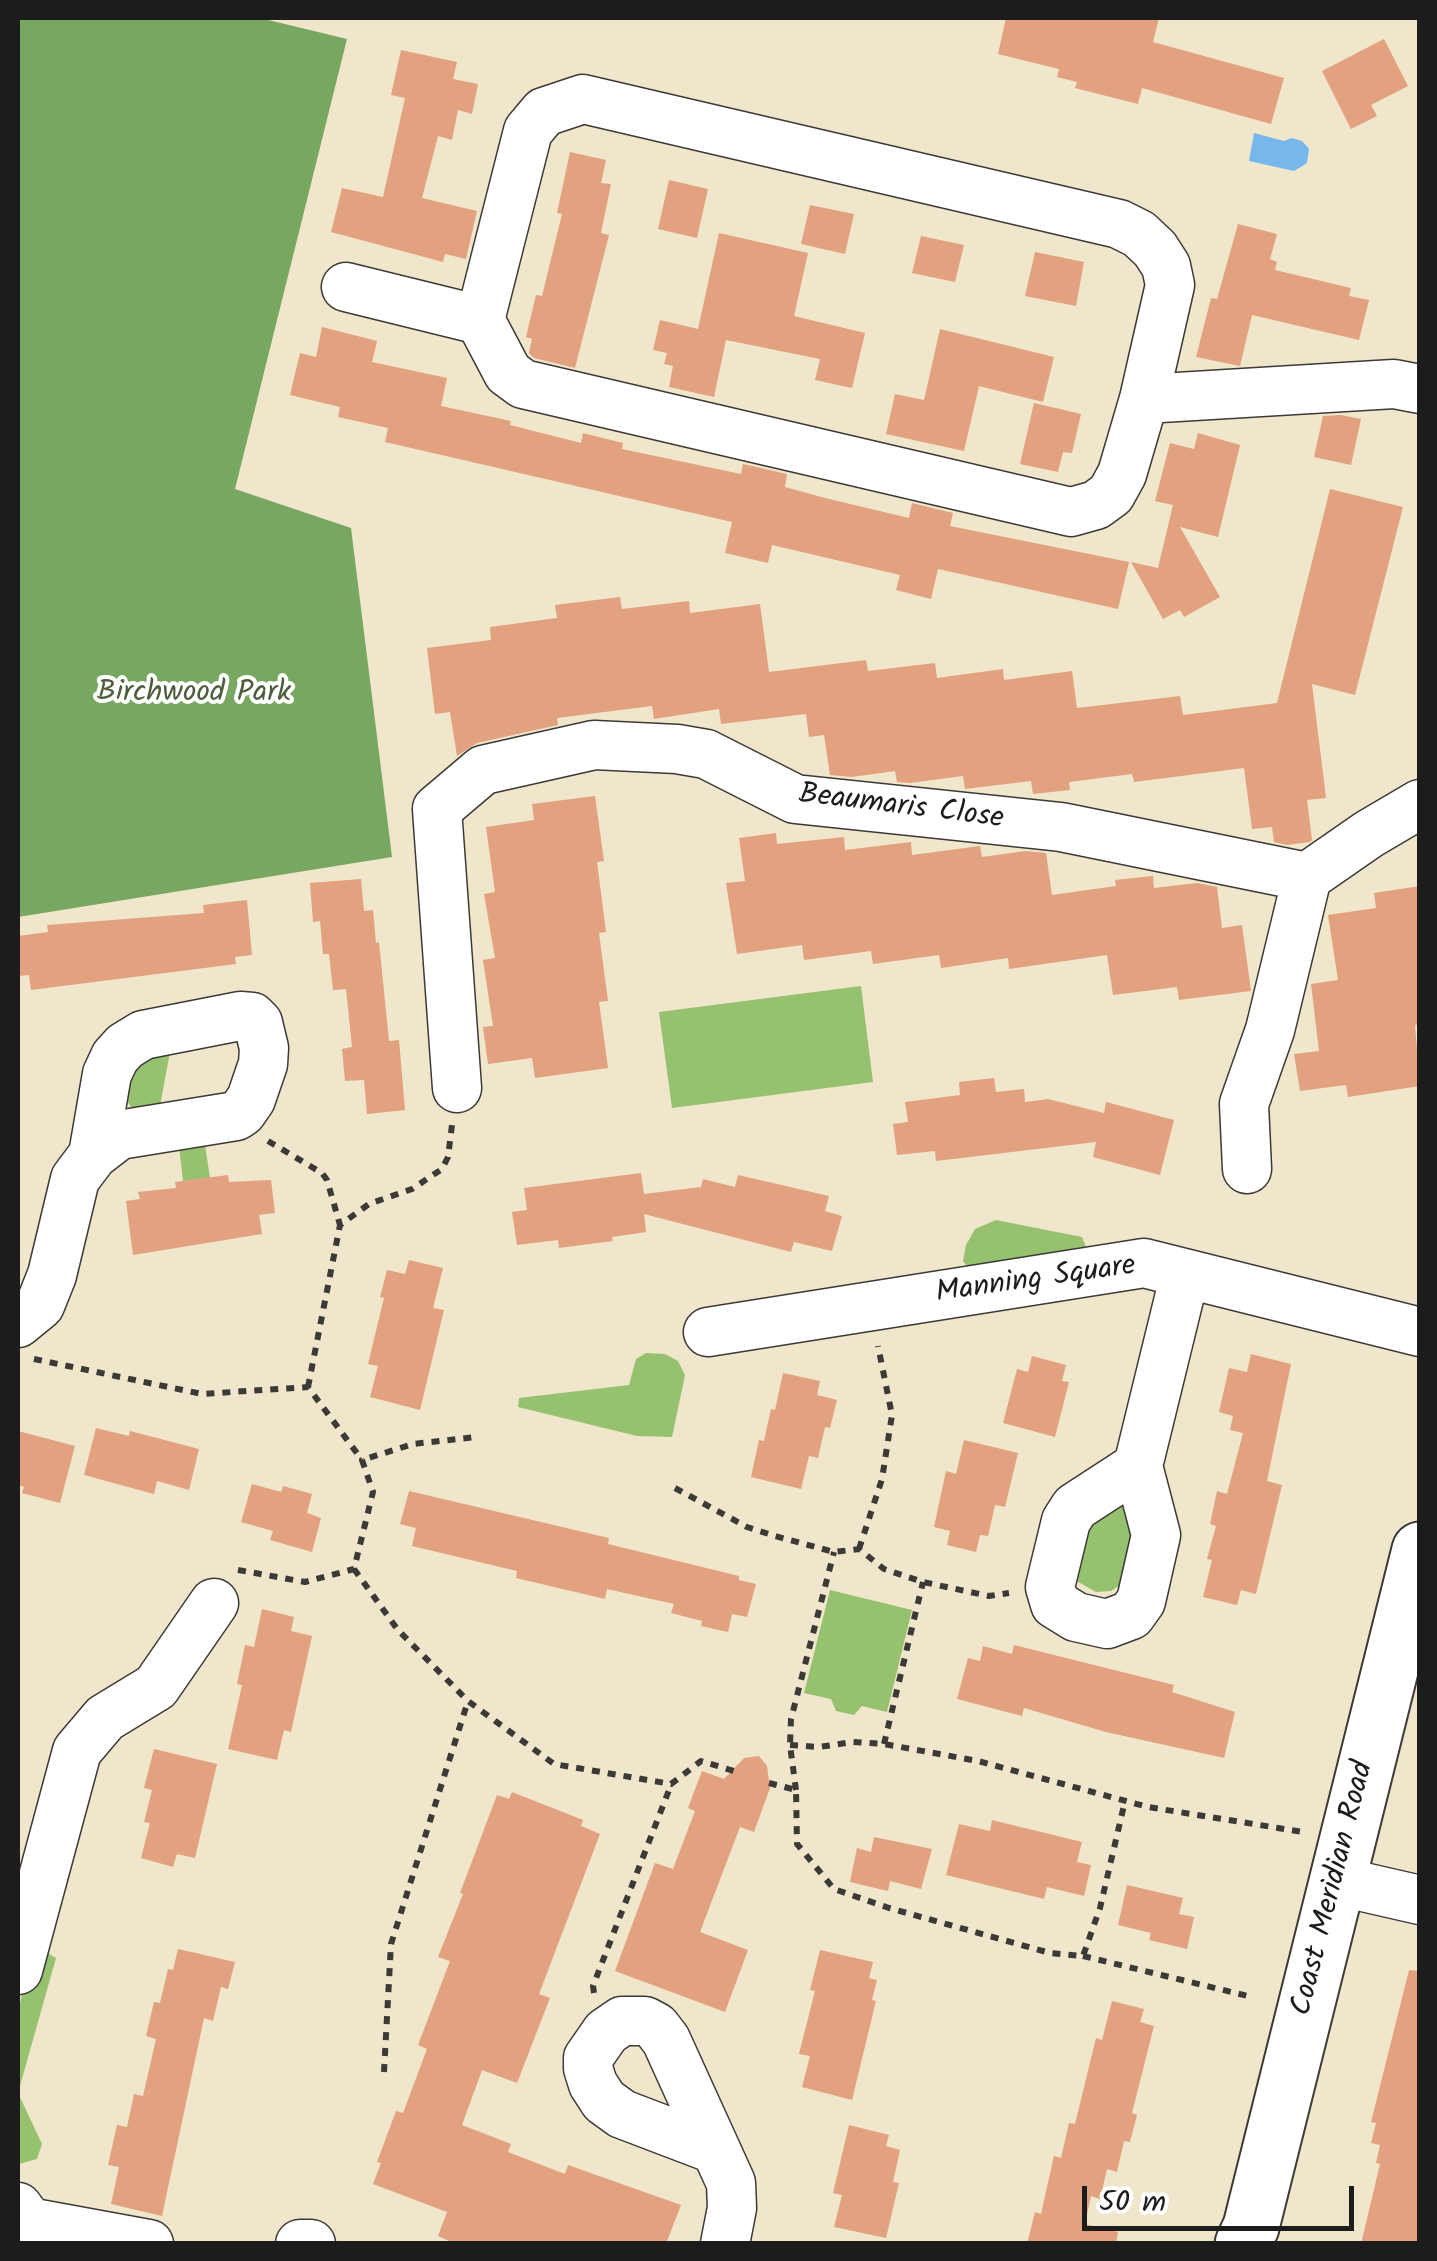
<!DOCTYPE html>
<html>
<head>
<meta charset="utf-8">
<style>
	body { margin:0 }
	#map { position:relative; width:1437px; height:2261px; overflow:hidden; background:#f0e6cb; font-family:Kalam,sans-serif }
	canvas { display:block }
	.frame { position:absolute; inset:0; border:20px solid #1c1c1c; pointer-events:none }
	.scale { position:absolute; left:1082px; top:2186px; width:272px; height:45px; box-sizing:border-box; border:5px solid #1c1c1c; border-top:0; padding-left:12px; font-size:30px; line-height:35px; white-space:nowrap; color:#1c1c1c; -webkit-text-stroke:8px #fff; paint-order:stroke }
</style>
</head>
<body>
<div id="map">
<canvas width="1437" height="2261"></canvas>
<div class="frame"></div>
<div class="scale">50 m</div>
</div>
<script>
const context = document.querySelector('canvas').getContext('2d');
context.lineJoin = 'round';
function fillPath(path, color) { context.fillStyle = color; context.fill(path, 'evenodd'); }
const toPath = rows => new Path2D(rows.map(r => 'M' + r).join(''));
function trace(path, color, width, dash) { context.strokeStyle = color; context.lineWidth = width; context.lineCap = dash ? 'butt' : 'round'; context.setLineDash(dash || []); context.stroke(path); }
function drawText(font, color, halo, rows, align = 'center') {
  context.font = font + ' Kalam,sans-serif'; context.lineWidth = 8; context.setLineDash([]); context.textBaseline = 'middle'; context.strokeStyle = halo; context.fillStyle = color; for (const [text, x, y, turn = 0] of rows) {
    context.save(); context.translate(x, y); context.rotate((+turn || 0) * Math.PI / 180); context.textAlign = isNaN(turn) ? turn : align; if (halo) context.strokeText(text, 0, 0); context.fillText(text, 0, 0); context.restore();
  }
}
fillPath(toPath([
	[861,986,873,1082,672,1108,659,1012],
	[159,1051,170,1052,160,1106,133,1110,125,1098,125,1075],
	[205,1145,210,1178,183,1181,179,1146],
	[996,1220,1082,1237,1086,1247,1080,1252,972,1272,963,1261,966,1245,975,1229],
	[646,1353,665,1354,678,1361,685,1375,672,1437,637,1436,518,1407,519,1398,629,1385,636,1359],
	[1119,1500,1132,1508,1136,1522,1127,1581,1111,1591,1096,1592,1073,1579,1074,1545,1105,1503],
	[830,1590,912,1610,887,1712,862,1706,854,1715,836,1711,831,1699,804,1693],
	[46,1952,56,1958,18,2093,42,2144,37,2159,19,2164,18,2163,18,2013,27,1972]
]), '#96c16f');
fillPath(toPath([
	[18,18,260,18,347,39,235,489,351,528,392,857,18,917]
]), '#78a762');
fillPath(toPath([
	[1254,133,1284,141,1292,138,1302,141,1309,149,1307,163,1294,171,1249,161]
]), '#76b8eb');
fillPath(toPath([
	[1006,18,1159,18,1153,42,1284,78,1271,124,1142,88,1138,104,1075,88,1077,82,1057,77,1059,69,998,54],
	[1384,39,1408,86,1371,105,1377,116,1351,129,1322,71],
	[401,50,457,62,453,79,478,84,472,114,458,110,452,140,438,136,422,198,477,211,466,259,445,254,443,262,331,232,342,188,383,197,405,98,391,95],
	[570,152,606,160,601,183,611,184,601,233,609,235,575,368,534,358,529,353,532,339,526,337,536,295,542,296,562,214,557,213],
	[669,180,708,189,697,238,658,229],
	[810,205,854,214,845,254,801,244],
	[1238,224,1277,234,1270,259,1277,262,1275,270,1351,288,1349,296,1369,300,1359,340,1252,315,1240,366,1196,357,1211,298,1217,299],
	[719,233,808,253,794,316,865,333,852,388,815,380,820,359,726,340,714,397,669,387,673,366,664,364,667,353,653,350,660,320,698,329],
	[921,236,964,245,955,282,912,273],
	[1035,252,1084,262,1076,306,1025,296],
	[322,327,377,341,372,362,447,378,441,406,511,421,510,425,581,443,583,433,623,443,622,449,741,474,743,464,787,474,785,487,825,498,909,518,912,503,953,513,950,526,1129,562,1118,609,938,569,931,599,896,590,900,575,772,545,768,563,725,553,732,522,385,442,388,428,338,417,340,407,290,395,300,353,316,357],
	[940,329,1054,357,1043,402,979,386,964,451,886,434,895,394,924,400],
	[1034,403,1081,414,1072,453,1063,452,1058,472,1020,464],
	[1341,415,1361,419,1351,465,1314,457,1323,416],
	[1198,433,1240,445,1218,537,1180,527,1220,597,1184,617,1180,610,1163,619,1131,562,1158,568,1173,505,1155,501,1170,443,1194,449],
	[1330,489,1403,507,1355,695,1312,684,1326,798,1307,800,1312,840,1310,842,1287,845,1274,842,1272,827,1252,829,1244,768,1134,782,1132,774,1069,782,1070,790,1033,794,1031,781,965,789,963,776,910,783,897,782,895,771,852,777,830,775,824,735,809,737,806,714,721,724,719,709,654,719,652,706,557,718,558,725,477,743,457,756,450,712,435,714,427,648,491,640,490,627,557,618,555,605,620,597,622,609,689,601,690,613,760,604,769,672,866,660,868,671,935,663,937,678,1003,669,1004,680,1072,671,1077,708,1180,696,1183,715,1277,703],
	[595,796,604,861,597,862,606,932,599,933,608,1001,599,1002,608,1068,535,1078,532,1058,488,1064,483,1027,493,1026,483,960,495,958,484,894,495,892,486,827,534,820,532,804],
	[776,833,777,844,844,837,845,850,911,842,912,855,980,846,982,857,1025,851,1046,853,1052,895,1116,886,1115,880,1153,876,1154,888,1197,883,1217,887,1222,928,1242,925,1251,991,1179,1000,1177,987,1113,995,1107,955,1009,969,1008,958,941,968,939,955,873,964,871,951,804,960,802,945,737,954,726,883,745,881,739,838],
	[361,879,364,911,373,910,376,943,379,942,389,1041,399,1040,405,1110,367,1114,364,1080,345,1081,342,1049,352,1047,346,989,333,990,329,954,323,954,320,921,313,922,310,883],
	[1420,886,1420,1024,1415,1025,1420,1086,1348,1097,1346,1085,1300,1091,1294,1054,1319,1051,1311,984,1338,980,1328,915,1376,908,1374,893],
	[247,900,252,955,235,957,236,964,31,990,29,975,18,976,18,936,48,932,47,925,204,913,203,905],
	[994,1078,996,1092,1024,1089,1025,1102,1048,1099,1104,1113,1106,1102,1174,1120,1160,1175,1093,1157,1096,1142,936,1161,935,1151,897,1155,893,1124,908,1122,905,1102,960,1095,959,1082],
	[641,1173,644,1194,701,1187,703,1179,735,1187,738,1175,829,1196,825,1211,842,1216,832,1251,794,1242,791,1252,644,1214,646,1232,612,1237,613,1241,559,1248,558,1240,517,1245,512,1212,527,1210,524,1188],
	[228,1175,229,1182,271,1180,275,1213,259,1215,262,1234,133,1255,126,1201,140,1199,138,1192,176,1188,175,1182],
	[409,1260,443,1268,433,1308,444,1310,420,1410,370,1397,378,1366,368,1364,384,1298,380,1297,387,1270,405,1274],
	[1251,1354,1291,1364,1267,1481,1282,1485,1256,1594,1241,1590,1237,1605,1203,1597,1212,1560,1207,1559,1216,1526,1210,1524,1217,1491,1227,1494,1243,1433,1230,1430,1233,1416,1219,1412,1229,1368,1247,1372],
	[1032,1356,1066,1365,1062,1381,1069,1382,1055,1437,1003,1423,1017,1369,1028,1372],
	[783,1373,820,1381,817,1395,837,1400,830,1428,825,1427,818,1458,809,1456,801,1489,751,1477,759,1440,764,1441,771,1409,775,1410],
	[96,1428,129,1436,130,1431,199,1449,189,1490,157,1481,154,1494,84,1475],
	[18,1431,75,1446,60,1503,22,1493,24,1487,18,1485],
	[964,1440,1018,1453,1005,1507,995,1505,988,1536,980,1535,976,1552,947,1545,950,1531,934,1527,946,1471,956,1474],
	[252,1484,281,1492,283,1486,312,1494,307,1513,321,1518,312,1552,270,1540,273,1531,241,1522],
	[409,1491,609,1538,608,1544,739,1576,739,1580,756,1584,747,1617,732,1614,728,1632,701,1626,702,1621,671,1613,674,1604,607,1589,605,1599,516,1578,517,1571,412,1546,416,1528,400,1524],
	[262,1609,294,1617,291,1631,312,1636,291,1732,284,1730,277,1760,228,1749,242,1685,237,1684,245,1645,254,1647],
	[1014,1645,1174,1685,1172,1692,1235,1712,1224,1758,1106,1732,1024,1708,1022,1716,957,1699,968,1658,980,1661,983,1646,1012,1654],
	[154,1749,217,1764,195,1858,177,1854,173,1867,141,1858,150,1823,144,1822,152,1790,144,1788],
	[759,1756,767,1766,770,1788,754,1832,740,1827,700,1932,748,1950,725,2012,615,1971,655,1863,673,1869,695,1811,688,1808,702,1771,724,1779,744,1758],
	[512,1792,583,1820,581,1826,600,1834,539,1994,550,1998,517,2083,482,2070,462,2125,511,2144,508,2152,565,2174,568,2165,681,2205,666,2244,456,2244,438,2236,447,2212,373,2184,381,2163,377,2162,396,2111,403,2113,427,2049,418,2045,450,1961,438,1957,463,1894,460,1893,497,1795,509,1799],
	[992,1820,1082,1842,1077,1862,1091,1865,1084,1896,1047,1887,1044,1899,946,1875,959,1824,990,1831],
	[874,1837,932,1849,921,1889,890,1881,888,1891,850,1882,857,1848,871,1852],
	[1127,1885,1183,1898,1179,1914,1194,1917,1187,1949,1149,1940,1151,1933,1118,1925],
	[178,1949,235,1962,228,1989,221,1987,213,2021,204,2018,162,2216,111,2204,119,2167,108,2165,117,2125,127,2127,134,2094,143,2096,156,2039,146,2036,154,2002,160,2003,168,1969,173,1970],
	[820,1950,873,1962,869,1978,877,1980,872,2000,876,2001,852,2100,802,2087,810,2056,799,2054,815,1991,810,1990],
	[1409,1970,1420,1971,1420,2244,1361,2244,1380,2164,1376,2163,1380,2145,1371,2143,1376,2123,1371,2122],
	[1112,2001,1144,2009,1140,2022,1154,2026,1132,2113,1137,2115,1130,2142,1124,2141,1117,2172,1107,2169,1100,2199,1091,2196,1085,2224,1118,2232,1116,2244,1027,2244,1035,2212,1041,2214,1054,2156,1061,2158,1069,2123,1075,2124,1096,2038,1102,2040],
	[849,2125,889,2135,886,2146,900,2150,893,2182,899,2183,886,2238,834,2227,842,2195,833,2193]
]), '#e2a17f');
const minor = toPath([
	[346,287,480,320,508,373,523,384,1071,512,1096,505,1111,494,1122,474,1144,399,1170,285,1166,266,1155,249,1139,234,1119,224,583,99,544,112,528,131,480,320],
	[1144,399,1394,384,1420,389],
	[457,1088,437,809,483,770,594,745,677,749,706,754,795,799,1061,827,1307,877],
	[1247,1169,1244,1104,1270,1030,1307,877,1369,834,1420,804],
	[18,1323,40,1305,52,1275,75,1179,93,1155,119,1135,236,1116,242,1112,251,1099,263,1064,264,1048,258,1023,252,1017,240,1016,143,1035,125,1046,115,1057,107,1074,93,1155],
	[708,1332,1144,1263,1420,1332],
	[1138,1466,1156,1535,1141,1601,1131,1615,1107,1624,1076,1617,1055,1604,1050,1587,1066,1521,1075,1507,1138,1466,1185,1274],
	[1337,1881,1420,1900],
	[18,1970,77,1751,105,1718,156,1687,214,1603],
	[714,2149,622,2114,604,2101,593,2084,588,2068,588,2058,606,2032,622,2021,645,2021,656,2027,666,2040,731,2183,732,2208,725,2244],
	[18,2207,29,2222,149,2244],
	[300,2244,311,2244]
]);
const major = toPath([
	[1243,2244,1251,2227,1420,1550]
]);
trace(minor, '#3c3a36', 51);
trace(major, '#3c3a36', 59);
trace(toPath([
	[268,1141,322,1173,327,1180,340,1225],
	[34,1359,202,1394,308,1387,362,1460],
	[308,1387,340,1225,369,1204,412,1189,442,1169,448,1157,452,1125],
	[675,1488,747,1527,775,1536,834,1552,859,1549,884,1569,923,1582,989,1596,1009,1593],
	[859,1549,882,1479,892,1415,878,1346],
	[354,1569,398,1630,468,1701,554,1764,671,1784,701,1761,734,1771],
	[238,1570,305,1582,354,1569,373,1492,362,1460,413,1444,476,1437],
	[884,1744,923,1582],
	[790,1745,819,1747,853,1742,884,1744,978,1761,1148,1807,1303,1832],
	[769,1783,796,1790,797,1844,834,1889,889,1908,1050,1953,1083,1956,1100,1908,1125,1801],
	[796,1790,790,1745,791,1719,834,1552],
	[1083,1956,1252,1997],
	[594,1993,593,1986,671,1785],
	[384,2072,391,1944,468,1701]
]), '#3c3a36', 6, [8, 8]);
trace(minor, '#fff', 48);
trace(major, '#fff', 55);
drawText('30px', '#4d5e3d', '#fff', [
	["Birchwood Park",194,695]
]);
drawText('30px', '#1c1c1c', '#fff', [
	["Beaumaris Close",901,809,7],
	["Manning Square",1036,1282,-8],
	["Coast Meridian Road",1335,1889,-76]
]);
</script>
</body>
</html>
